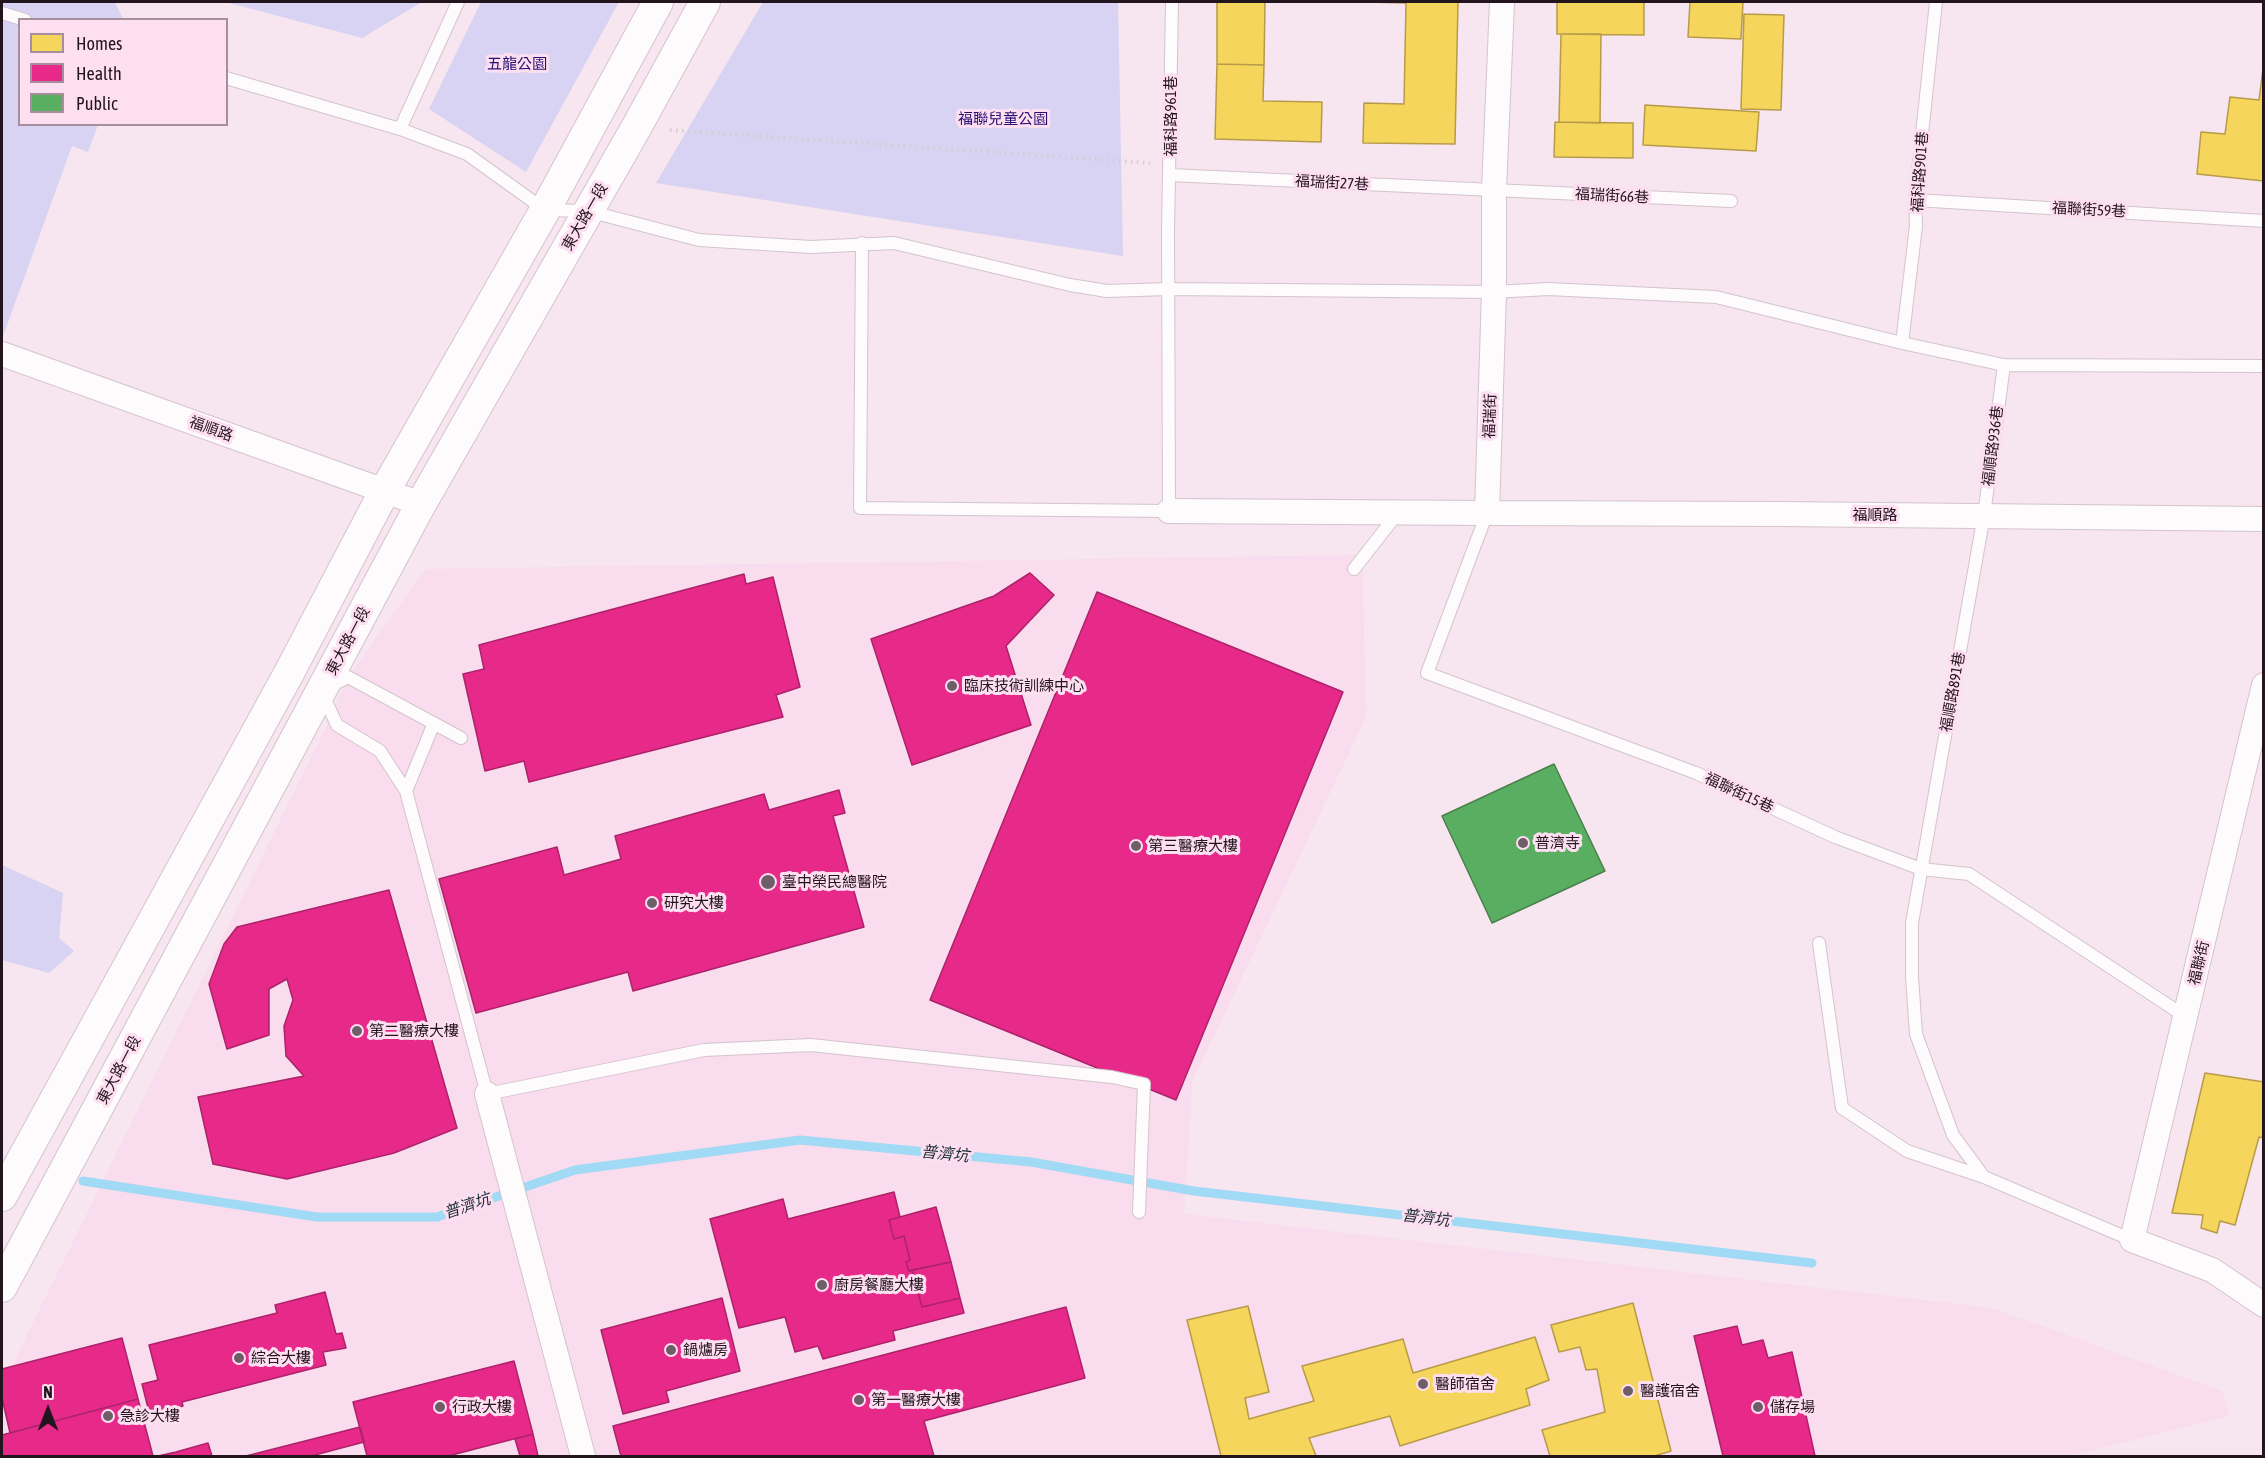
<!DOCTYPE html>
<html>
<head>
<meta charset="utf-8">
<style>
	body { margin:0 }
	#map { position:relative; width:2265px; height:1458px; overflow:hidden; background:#f7e5f0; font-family:"Asap Condensed",sans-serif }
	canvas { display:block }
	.frame { position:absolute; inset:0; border:3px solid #23151e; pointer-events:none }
	.legend { position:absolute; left:18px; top:18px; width:210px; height:108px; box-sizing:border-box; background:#fedef1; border:2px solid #a68e9d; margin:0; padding:8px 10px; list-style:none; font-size:18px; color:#23151e }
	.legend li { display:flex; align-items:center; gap:12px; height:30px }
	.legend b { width:30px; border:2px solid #a68e9d }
	.north { position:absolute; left:18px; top:1380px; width:60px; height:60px; -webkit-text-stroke:4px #fedef1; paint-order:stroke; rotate:0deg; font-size:16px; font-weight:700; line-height:24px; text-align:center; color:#23151e }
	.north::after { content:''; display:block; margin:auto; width:21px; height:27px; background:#23151e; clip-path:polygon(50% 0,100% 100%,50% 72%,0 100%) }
</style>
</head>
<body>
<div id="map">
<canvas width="2265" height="1458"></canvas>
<div class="frame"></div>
<ul class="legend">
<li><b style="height:16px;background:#f6d55c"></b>Homes</li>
<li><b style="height:16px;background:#e7298a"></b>Health</li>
<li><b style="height:16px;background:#5aae61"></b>Public</li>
</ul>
<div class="north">N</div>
</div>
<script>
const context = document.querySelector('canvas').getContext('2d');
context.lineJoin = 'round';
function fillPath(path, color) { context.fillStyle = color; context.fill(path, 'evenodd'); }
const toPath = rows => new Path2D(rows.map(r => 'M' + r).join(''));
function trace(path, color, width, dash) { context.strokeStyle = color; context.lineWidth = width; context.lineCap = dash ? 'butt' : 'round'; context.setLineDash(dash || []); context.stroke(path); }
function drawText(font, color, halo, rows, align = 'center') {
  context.font = font + ' "Asap Condensed","Noto Sans TC",sans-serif'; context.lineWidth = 6; context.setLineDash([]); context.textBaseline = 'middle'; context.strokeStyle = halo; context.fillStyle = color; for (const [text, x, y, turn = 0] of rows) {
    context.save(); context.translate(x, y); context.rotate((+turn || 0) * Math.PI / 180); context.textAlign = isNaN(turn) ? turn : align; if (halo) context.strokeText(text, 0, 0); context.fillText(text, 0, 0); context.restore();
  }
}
fillPath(toPath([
	[1362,555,1366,717,1192,1082,1184,1214,1992,1308,2222,1391,2229,1416,2071,1456,2,1456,2,1387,5,1380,330,719,348,677,426,569]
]), '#f9dced');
fillPath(toPath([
	[2,2,115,2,123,19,20,20,20,124,98,125,88,152,72,146,2,339],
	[225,2,422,2,362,38],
	[481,2,619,2,526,172,429,109],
	[763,2,1118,2,1123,256,656,183],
	[2,865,63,893,59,938,74,951,49,973,2,960]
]), '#d9d3f3');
const homes = toPath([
	[1217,2,1265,2,1264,65,1217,64,1217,2],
	[1367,2,1458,2,1455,144,1363,143,1364,103,1404,104,1406,3,1367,2],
	[1557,2,1644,2,1644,35,1557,34,1557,2],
	[1690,2,1743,2,1741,39,1688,37,1690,2],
	[1744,14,1784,15,1781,110,1741,109,1744,14],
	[1561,34,1601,34,1600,123,1559,122,1561,34],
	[2264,61,2264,181,2197,174,2201,132,2225,134,2230,97,2259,100,2264,61],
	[1217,64,1264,65,1263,101,1322,102,1321,142,1215,139,1217,64],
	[1645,105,1759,112,1756,151,1643,145,1645,105],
	[1555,122,1633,123,1633,158,1554,157,1555,122],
	[2205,1073,2264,1082,2264,1138,2259,1137,2235,1225,2220,1221,2217,1233,2201,1228,2203,1215,2172,1213,2205,1073],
	[1633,1303,1671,1451,1654,1456,1550,1456,1542,1430,1605,1412,1597,1369,1586,1370,1580,1347,1559,1352,1551,1325,1633,1303],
	[1248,1306,1269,1392,1245,1398,1249,1419,1314,1401,1302,1366,1403,1339,1413,1373,1535,1337,1549,1380,1526,1389,1530,1405,1400,1446,1390,1416,1309,1438,1316,1456,1221,1456,1187,1320,1248,1306]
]);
fillPath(homes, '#f6d55c');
trace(homes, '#b79b49', 1.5);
const health = toPath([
	[1030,573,1054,595,1006,646,1031,725,912,765,871,639,994,596,1030,573],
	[744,574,746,584,773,577,800,687,776,695,783,717,529,782,524,761,485,771,463,674,484,669,479,645,744,574],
	[1097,592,1343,692,1176,1100,930,1000,1097,592],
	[839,790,845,813,833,816,864,927,633,991,628,972,476,1013,439,879,557,847,564,875,621,859,615,836,764,794,769,810,839,790],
	[389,890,457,1128,394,1153,287,1179,213,1164,198,1097,304,1076,286,1056,284,1026,293,1000,287,979,269,989,269,1035,227,1049,209,984,224,944,237,927,389,890],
	[894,1192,900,1217,889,1220,894,1239,904,1236,910,1260,906,1262,909,1271,912,1270,922,1307,960,1298,964,1313,893,1331,895,1340,823,1359,818,1346,795,1352,785,1317,739,1328,710,1219,783,1199,788,1219,894,1192],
	[936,1207,951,1262,909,1271,906,1262,910,1260,904,1236,894,1239,889,1220,936,1207],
	[951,1262,960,1298,922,1307,912,1270,951,1262],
	[325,1292,336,1334,342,1333,346,1348,323,1352,326,1365,182,1402,183,1406,150,1416,142,1384,158,1380,149,1345,277,1313,275,1305,325,1292],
	[722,1298,740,1371,666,1391,669,1402,623,1414,601,1330,722,1298],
	[1066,1307,1085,1378,924,1421,934,1456,621,1456,613,1426,1066,1307],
	[1737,1326,1742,1345,1763,1340,1768,1358,1792,1352,1815,1456,1723,1456,1694,1336,1737,1326],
	[122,1338,138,1399,10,1433,2,1398,2,1369,122,1338],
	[514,1361,533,1434,448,1456,367,1456,353,1402,514,1361],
	[138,1399,153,1456,2,1456,2,1435,138,1399],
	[360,1427,364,1442,311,1456,246,1456,360,1427],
	[533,1434,538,1456,520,1456,515,1439,533,1434],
	[208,1443,212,1456,158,1456,176,1452,208,1443]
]);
fillPath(health, '#e7298a');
trace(health, '#ac236a', 1.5);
const public = toPath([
	[1554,764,1605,871,1492,923,1442,816,1554,764]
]);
fillPath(public, '#5aae61');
trace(public, '#4a804d', 1.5);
trace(toPath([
	[83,1181,317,1217,437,1217,575,1170,800,1140,1031,1162,1194,1191,1812,1263]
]), '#a0daf4', 9);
const service = toPath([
	[2,13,25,20],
	[226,78,400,129,467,154,545,210,588,211,699,240,811,247,894,243,1070,285,1107,291,1168,289,1494,292,1548,289,1716,297,1902,343,2004,365,2264,366],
	[400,129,458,2],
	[1170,175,1731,201],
	[1915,200,2264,221],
	[862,243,860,508,1169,511,1168,231,1172,2],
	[1902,343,1916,226,1915,200,1936,2],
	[2004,365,1984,515,1912,923,1912,977,1916,1034,1953,1135,1984,1177,2132,1240],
	[1487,513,1427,673,1696,773,1835,837,1921,869,1969,874,2186,1017],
	[1354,569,1397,514],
	[461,738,348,677,321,691,337,725,380,751,406,791,487,1094,704,1050,811,1045,1112,1077,1144,1084,1139,1212],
	[406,791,434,723],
	[1819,943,1842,1108,1907,1151,1984,1177]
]);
const minor = toPath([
	[2,354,421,504],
	[1169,511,1487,513,1494,292,1494,190,1502,2],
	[1487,513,1781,514,2264,519],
	[2264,685,2132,1240,2212,1270,2264,1305],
	[487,1094,583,1456]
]);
const tertiary = toPath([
	[2,1196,289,673,384,492,545,210,658,2],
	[2,1287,421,504,636,128,705,2]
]);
trace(service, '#d3c4cd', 14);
trace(minor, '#d3c4cd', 26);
trace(tertiary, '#d3c4cd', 32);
trace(toPath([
	[670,130,1150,163]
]), '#d2cdd1', 4, [1.5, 4.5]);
trace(service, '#fefbfd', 12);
trace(minor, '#fefbfd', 24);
trace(tertiary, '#fefbfd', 30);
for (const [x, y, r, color] of [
	[952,686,6,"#6d5e68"],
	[1523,843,6,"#6d5e68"],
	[1136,846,6,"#6d5e68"],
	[768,882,8,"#6d5e68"],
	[652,903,6,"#6d5e68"],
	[357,1031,6,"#6d5e68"],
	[822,1285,6,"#6d5e68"],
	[671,1350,6,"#6d5e68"],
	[239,1358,6,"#6d5e68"],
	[1423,1384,6,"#6d5e68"],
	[1628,1391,6,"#6d5e68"],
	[859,1400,6,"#6d5e68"],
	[440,1407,6,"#6d5e68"],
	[1758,1407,6,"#6d5e68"],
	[108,1416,6,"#6d5e68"]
]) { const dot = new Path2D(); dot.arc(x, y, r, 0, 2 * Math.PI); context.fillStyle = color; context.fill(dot); trace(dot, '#fedef1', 2); }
drawText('15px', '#271173', '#fedef1', [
	["五龍公園",517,64],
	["福聯兒童公園",1003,119]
]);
drawText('15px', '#23151e', '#fedef1', [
	["福科路961巷",1171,116,-90],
	["福科路901巷",1920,172,-86],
	["福瑞街27巷",1332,183,3],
	["福瑞街66巷",1612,196,3],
	["福聯街59巷",2089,210,3],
	["東大路一段",585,217,-60],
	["福瑞街",1490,416,-88],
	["福順路",211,429,20],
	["福順路936巷",1993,446,-83],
	["福順路",1875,515],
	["東大路一段",348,641,-62],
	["福順路891巷",1953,692,-80],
	["福聯街15巷",1739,793,25],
	["福聯街",2199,963,-77],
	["東大路一段",119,1070,-62]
]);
drawText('15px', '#23151e', '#fedef1', [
	["臨床技術訓練中心",964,686],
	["普濟寺",1535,843],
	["第三醫療大樓",1148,846],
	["臺中榮民總醫院",782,882],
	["研究大樓",664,903],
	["第二醫療大樓",369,1031],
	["廚房餐廳大樓",834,1285],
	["鍋爐房",683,1350],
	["綜合大樓",251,1358],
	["醫師宿舍",1435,1384],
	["醫護宿舍",1640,1391],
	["第一醫療大樓",871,1400],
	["行政大樓",452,1407],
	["儲存場",1770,1407],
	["急診大樓",120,1416]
], 'left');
drawText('italic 16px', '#182e35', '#fedef1', [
	["普濟坑",945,1154,6],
	["普濟坑",467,1206,-19],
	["普濟坑",1426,1218,7]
]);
</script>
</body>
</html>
